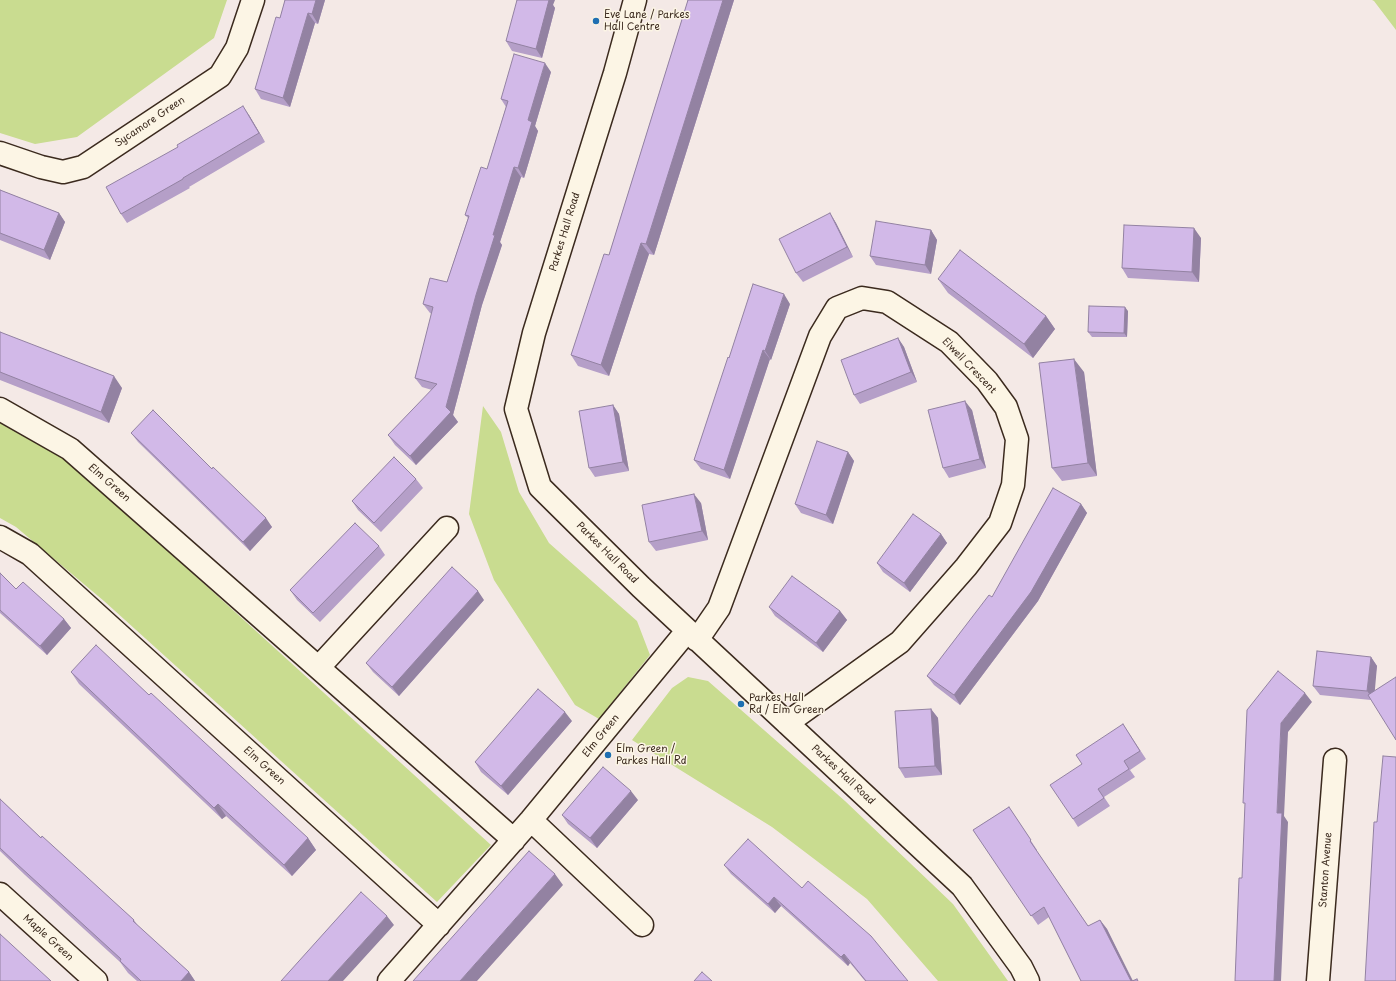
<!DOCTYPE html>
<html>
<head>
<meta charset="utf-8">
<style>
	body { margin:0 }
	canvas { display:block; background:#f4e9e6 }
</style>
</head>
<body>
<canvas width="1396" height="981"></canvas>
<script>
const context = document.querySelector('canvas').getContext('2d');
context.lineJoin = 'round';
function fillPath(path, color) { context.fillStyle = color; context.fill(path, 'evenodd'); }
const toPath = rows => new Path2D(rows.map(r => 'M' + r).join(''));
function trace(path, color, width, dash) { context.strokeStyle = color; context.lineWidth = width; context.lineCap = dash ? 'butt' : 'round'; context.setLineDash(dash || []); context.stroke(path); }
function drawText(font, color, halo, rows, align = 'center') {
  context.font = font + ' "Playpen Sans",sans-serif'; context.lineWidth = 3; context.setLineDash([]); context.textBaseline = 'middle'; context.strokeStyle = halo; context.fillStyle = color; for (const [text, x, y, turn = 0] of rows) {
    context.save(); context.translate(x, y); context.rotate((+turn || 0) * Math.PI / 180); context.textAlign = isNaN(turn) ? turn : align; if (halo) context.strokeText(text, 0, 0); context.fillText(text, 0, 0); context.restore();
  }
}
fillPath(toPath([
	[0,0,227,0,214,38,77,137,35,144,0,133],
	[1372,0,1396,0,1396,30,1374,1],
	[483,406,501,432,519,492,549,543,637,621,650,655,599,719,575,705,494,580,469,514],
	[0,423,60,456,189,570,491,845,437,902,104,601,16,527,0,518],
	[688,677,708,681,845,801,953,904,1008,981,938,981,867,899,772,827,632,740,672,688]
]), '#c9dc90');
const minor = toPath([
	[635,0,615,73,534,333,516,409,540,487,641,587,962,886,1021,967,1028,981],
	[0,153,41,167,63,172,83,167,220,76,237,48,253,0],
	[0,409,70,449,514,840],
	[0,537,30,554,439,925],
	[697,640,719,608,820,336,837,308,862,298,887,302,949,342,987,381,1006,407,1017,439,1013,485,1000,523,966,567,900,642,787,723],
	[319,667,447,528],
	[531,820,642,925],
	[0,894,96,981],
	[389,981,531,820,687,631],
	[1318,981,1335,760]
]);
trace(minor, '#3b2a1e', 25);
trace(minor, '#fcf5e5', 22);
fillPath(toPath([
	[285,0,325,0,318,24,315,23,290,107,261,99,255,89,280,18],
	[688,0,734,0,654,255,649,254,609,376,578,366,571,355,609,255],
	[553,5,555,8,542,58,512,51,506,41],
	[551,72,535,126,538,131,524,178,521,177,500,242,502,245,482,305,453,415,458,422,416,465,395,445,388,435,432,390,422,387,415,378,432,314,430,313,423,304,447,282,468,218,465,215,487,169,506,107,501,99],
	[249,115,265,142,189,187,190,188,127,223,121,214],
	[0,190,59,213,65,222,50,260,0,240],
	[830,213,836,223,853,257,803,282,796,273],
	[931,230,937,240,931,274,876,265,870,256],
	[1201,238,1199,282,1128,278,1122,268],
	[938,279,1046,316,1055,329,1033,358,948,293],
	[790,304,771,360,770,359,730,479,701,469,694,460,729,358],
	[1128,311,1127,337,1092,337,1088,332],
	[0,332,122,388,109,423,0,380],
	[898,338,904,347,917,382,860,404,854,395],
	[1084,372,1097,476,1062,481,1052,468],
	[613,405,619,414,629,471,595,477,589,468],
	[972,410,986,468,949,478,943,468],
	[131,433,212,469,272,527,250,551,138,442],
	[848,452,854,461,833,524,801,513,795,504],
	[416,479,423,488,381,532,358,510,352,501],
	[701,503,708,540,656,551,649,542],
	[1081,504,1087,513,1038,601,960,705,934,685,927,676,992,597],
	[941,534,947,543,910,592,883,572,877,563],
	[379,546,385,555,320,622,297,600,290,590],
	[0,573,16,589,64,619,71,628,47,655,0,613],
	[484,600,399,696,373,672,366,663],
	[769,607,840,611,847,620,823,652,775,616],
	[1371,657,1377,666,1371,700,1320,695,1313,686],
	[71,672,149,695,308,838,316,850,292,876,226,816,222,819,79,684],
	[931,709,938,718,942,775,905,778,899,768],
	[572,721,508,795,481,772,475,762],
	[1123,724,1146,759,1130,770,1135,777,1104,797,1110,806,1078,827,1073,819,1082,764],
	[0,799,41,838,134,920,138,926,189,972,195,981,137,981,128,973,120,962,25,875,0,851],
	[638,800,597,848,568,824,562,815],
	[1009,807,1037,850,1036,850,1088,926,1100,920,1107,929,1132,981,1139,981,1081,981,1049,917,1038,925,973,830],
	[724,865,908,981,865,981,850,963,848,966,781,906,775,913,731,874]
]), '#b59fc8');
fillPath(toPath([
	[316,0,325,0,318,24,312,14],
	[547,0,555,0,553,5,555,8,542,58,536,49],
	[723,0,734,0,654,255,646,244],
	[308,13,315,23,290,107,283,98],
	[545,63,551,72,535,126,538,131,524,178,518,168,528,120],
	[243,106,249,115,265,142,259,133],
	[514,167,521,177,500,242,502,245,482,305,453,415,458,422,416,465,410,456,446,407,476,295,493,235],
	[59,213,65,222,50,260,44,250],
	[830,213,836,223,853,257,847,247],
	[1194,228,1201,238,1199,282,1192,272],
	[931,230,937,240,931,274,925,265],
	[641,243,649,254,609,376,601,365],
	[784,294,790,304,771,360,765,351],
	[1125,307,1128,311,1127,337,1124,333],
	[1046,316,1055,329,1033,358,1024,344],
	[898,338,904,347,917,382,911,372],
	[763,350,770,359,730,479,724,470],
	[1074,359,1084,372,1097,476,1088,463],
	[114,376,122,388,109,423,101,412],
	[965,401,972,410,986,468,980,459],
	[613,405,619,414,629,471,623,462],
	[848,452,854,461,833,524,826,515],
	[694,494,701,503,708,540,702,531],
	[1081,504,1087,513,1038,601,960,705,954,695],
	[266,518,272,527,250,551,243,542],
	[941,534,947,543,910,592,904,583],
	[478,591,484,600,399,696,392,687],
	[840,611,847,620,823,652,816,643],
	[64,619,71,628,47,655,40,646],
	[1371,657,1377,666,1374,700,1367,691],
	[1305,693,1312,702,1288,732,1284,816,1288,822,1281,981,1274,981,1277,813,1281,723],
	[931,709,938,718,942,775,935,766],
	[565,712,572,721,508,795,501,786],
	[631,791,638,800,597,848,590,838],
	[218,804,226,816,222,819,214,808],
	[308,838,316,850,292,876,284,865],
	[555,874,563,885,477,981,460,981],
	[774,897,781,906,775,913,768,904],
	[387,916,394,925,343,981,328,981],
	[1100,920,1107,929,1133,981,1131,981],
	[844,954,850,963,848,966,841,957],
	[189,972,195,981,181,981]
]), '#9382a2');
const building = toPath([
	[285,0,316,0,312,14,308,13,283,98,255,89,276,17,280,18,285,0],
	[517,0,549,0,536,49,506,41,517,0],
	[688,0,723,0,646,244,641,243,601,365,571,355,604,254,609,255,688,0],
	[514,54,545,63,528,120,532,122,518,168,514,167,493,235,495,235,476,295,446,407,451,412,410,456,388,435,437,384,415,378,433,307,423,304,430,278,447,282,469,216,465,215,481,167,487,169,508,101,501,99,514,54],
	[243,106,259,133,183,178,183,179,121,214,106,187,178,147,177,145,243,106],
	[0,190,59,213,44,250,0,233,0,190],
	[830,213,847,247,796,273,779,239,830,213],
	[876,221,931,230,925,265,870,256,876,221],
	[1124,225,1194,228,1192,272,1122,268,1124,225],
	[960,250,1046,316,1024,344,938,279,960,250],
	[753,284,784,294,765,351,763,350,724,470,694,460,728,357,729,358,753,284],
	[1089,306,1125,307,1124,333,1088,332,1089,306],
	[0,332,114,376,101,412,0,372,0,332],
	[898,338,911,372,854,395,841,360,898,338],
	[1074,359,1088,463,1052,468,1039,363,1074,359],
	[965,401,980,459,943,468,928,410,965,401],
	[613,405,623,462,589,468,579,411,613,405],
	[153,410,212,469,213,467,266,518,243,542,131,433,153,410],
	[817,441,848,452,826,515,795,504,817,441],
	[394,457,416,479,374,523,352,501,394,457],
	[1053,488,1081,504,1031,592,954,695,927,676,989,595,992,597,1053,488],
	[694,494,702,531,649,542,642,505,694,494],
	[913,514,941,534,904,583,877,563,913,514],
	[355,523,379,546,313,613,290,590,355,523],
	[452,567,478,591,392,687,366,663,452,567],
	[0,573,16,589,23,582,64,619,40,646,0,610,0,573],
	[792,576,840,611,816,643,769,607,792,576],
	[96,645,149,695,151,693,308,838,284,865,218,804,214,808,71,672,96,645],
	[1317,651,1371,657,1367,691,1313,686,1317,651],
	[1278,671,1305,693,1281,723,1277,813,1282,813,1274,981,1235,981,1239,878,1242,878,1245,803,1243,803,1247,710,1278,671],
	[1396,677,1396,740,1368,695,1396,677],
	[538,689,565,712,501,786,475,762,538,689],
	[931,709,935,766,899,768,895,711,931,709],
	[1123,724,1140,751,1124,761,1129,769,1098,789,1104,798,1073,819,1050,785,1082,764,1076,755,1123,724],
	[1383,756,1396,757,1396,981,1365,981,1374,822,1377,822,1383,756],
	[603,767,631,791,590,838,562,815,603,767],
	[0,799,41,838,42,836,134,920,133,921,189,972,181,981,141,981,120,961,121,959,17,864,0,848,0,799],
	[1009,807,1031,840,1030,841,1088,926,1100,920,1131,981,1081,981,1044,907,1031,916,973,830,1009,807],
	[748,839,802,888,808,881,871,936,908,981,866,981,844,954,841,957,774,897,768,904,724,865,748,839],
	[529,851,555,874,460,981,413,981,529,851],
	[361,892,387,916,328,981,281,981,361,892],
	[0,934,51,981,0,981,0,934],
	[702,972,712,981,694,981,702,972],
	[1137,979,1138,981,1132,981,1137,979]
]);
fillPath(building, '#d2b9e8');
trace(building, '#9382a2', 1);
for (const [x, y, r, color] of [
	[596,21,4,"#1f6fb2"],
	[741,704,4,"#1f6fb2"],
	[608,755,4,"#1f6fb2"]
]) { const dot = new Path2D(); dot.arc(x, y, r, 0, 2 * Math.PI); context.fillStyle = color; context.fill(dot); trace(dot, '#fcf5e5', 1.5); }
drawText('10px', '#3b2a1e', '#fcf5e5', [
	["Eve Lane / Parkes",604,15],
	["Hall Centre",604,27],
	["Parkes Hall",749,698],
	["Rd / Elm Green",749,710],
	["Elm Green /",616,749],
	["Parkes Hall Rd",616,761]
], 'left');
drawText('10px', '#3b2a1e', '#fcf5e5', [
	["Sycamore Green",150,122,-34],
	["Parkes Hall Road",565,232,-73],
	["Elwell Crescent",969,366,46],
	["Elm Green",109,483,41],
	["Parkes Hall Road",607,553,45],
	["Elm Green",601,736,-51],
	["Elm Green",264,766,42],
	["Parkes Hall Road",843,775,43],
	["Stanton Avenue",1326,870,-86],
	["Maple Green",48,938,42]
]);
</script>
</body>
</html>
